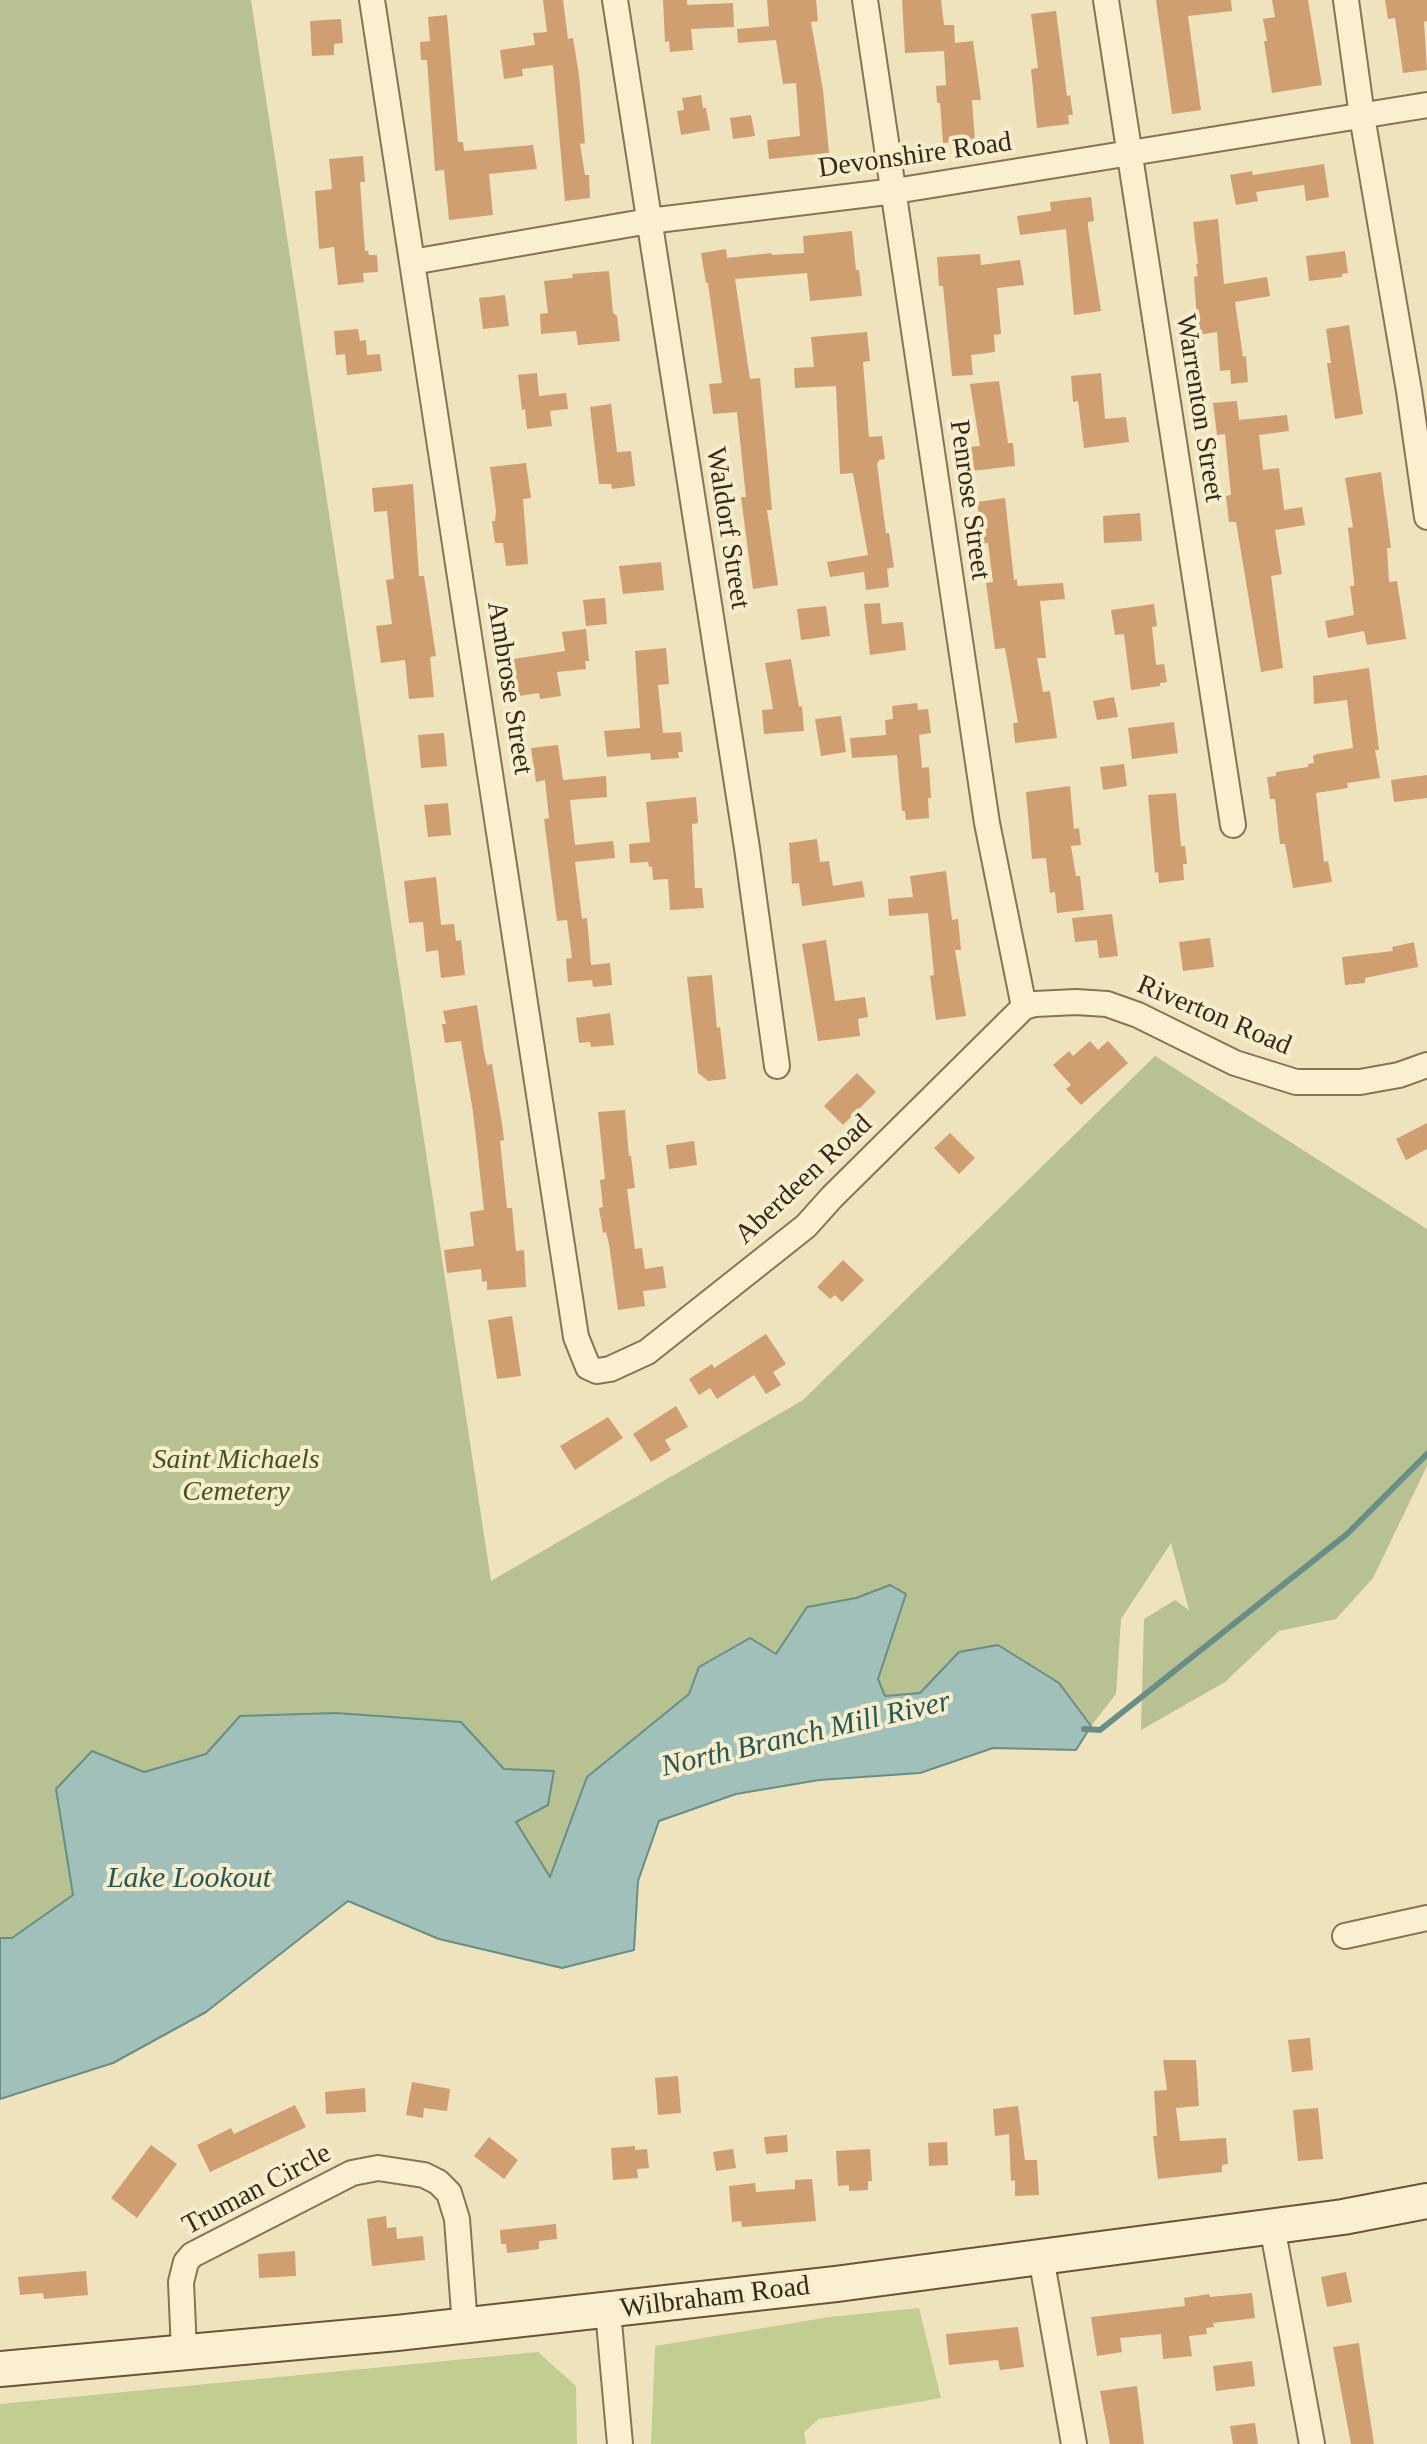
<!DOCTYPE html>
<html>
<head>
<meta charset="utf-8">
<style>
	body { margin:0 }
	canvas { display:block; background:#efe3bd }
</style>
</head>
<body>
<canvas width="1427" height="2444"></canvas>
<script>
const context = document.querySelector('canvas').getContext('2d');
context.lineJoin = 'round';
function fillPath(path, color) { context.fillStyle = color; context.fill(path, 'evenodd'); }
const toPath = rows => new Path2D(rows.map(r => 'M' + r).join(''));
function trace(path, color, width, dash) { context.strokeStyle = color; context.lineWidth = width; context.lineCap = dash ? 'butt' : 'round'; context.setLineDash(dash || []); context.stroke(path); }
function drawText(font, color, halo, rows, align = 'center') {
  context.font = font + ' Georgia,serif'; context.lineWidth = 8; context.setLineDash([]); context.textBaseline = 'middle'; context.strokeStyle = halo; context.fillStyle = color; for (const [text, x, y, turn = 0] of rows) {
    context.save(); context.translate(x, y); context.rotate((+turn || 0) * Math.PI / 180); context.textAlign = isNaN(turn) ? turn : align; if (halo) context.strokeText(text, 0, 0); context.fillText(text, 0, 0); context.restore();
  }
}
fillPath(toPath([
	[919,2308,941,2398,819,2419,804,2432,806,2444,651,2444,655,2346,829,2317],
	[538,2352,576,2386,577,2444,0,2444,0,2404]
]), '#c2cd91');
fillPath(toPath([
	[0,0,251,0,491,1581,803,1400,1155,1056,1427,1229,1427,1466,1373,1578,1336,1619,1279,1631,1225,1682,1141,1730,1144,1619,1175,1600,1189,1610,1171,1543,1121,1619,1116,1694,1091,1726,1059,1683,959,1652,920,1693,886,1696,878,1680,856,1598,808,1607,776,1654,689,1694,587,1777,550,1878,515,1822,504,1769,461,1722,336,1713,240,1716,206,1754,143,1772,56,1789,73,1895,12,1938,0,1938]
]), '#b8c191');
const water = toPath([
	[890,1585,906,1594,878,1679,885,1696,920,1693,959,1652,998,1645,1059,1683,1091,1726,1076,1750,993,1748,920,1773,819,1780,736,1794,659,1821,638,1881,634,1950,562,1968,439,1939,348,1901,206,2012,113,2063,0,2099,0,1938,12,1938,73,1895,56,1789,92,1751,144,1772,206,1754,240,1716,336,1713,461,1722,504,1769,554,1771,548,1805,516,1822,550,1877,587,1777,689,1694,699,1667,750,1638,776,1654,807,1607,856,1598,890,1585]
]);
fillPath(water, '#a1c0b9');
trace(water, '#688e87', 2);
trace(toPath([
	[1084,1729,1100,1730,1347,1534,1427,1454]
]), '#688e87', 6);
fillPath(toPath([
	[543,0,563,0,568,39,573,38,579,75,585,143,580,144,585,175,589,175,590,198,565,201,553,65,522,69,523,76,504,79,500,50,535,45,533,33,547,32],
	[663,0,687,0,687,5,733,3,734,27,691,29,693,50,670,52,669,41,665,42],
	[767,0,816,0,818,21,811,22,823,90,829,153,769,159,767,140,800,136,796,83,783,84,776,40,738,43,737,29,769,26],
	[902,0,941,0,944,25,954,25,955,43,973,41,981,100,972,100,975,141,943,143,940,103,937,103,936,86,946,85,944,51,905,53],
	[1156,0,1231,0,1232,11,1188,16,1201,110,1172,114],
	[1272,0,1308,0,1322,85,1272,93,1264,41,1267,41,1263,19,1275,17],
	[1385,0,1427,0,1427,21,1424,22,1427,70,1403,73,1395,18,1388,19],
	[1056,11,1067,96,1070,95,1073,115,1068,115,1069,124,1037,128,1031,69,1038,68,1031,14],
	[447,15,458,142,463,142,464,151,533,145,537,169,489,174,493,215,449,220,444,170,435,171,427,60,421,60,420,42,430,41,428,17],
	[341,19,343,43,334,44,334,55,312,56,310,21],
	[701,95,703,108,706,108,710,130,681,135,677,111,684,110,682,98],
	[751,115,755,136,733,139,730,118],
	[363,156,365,182,360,182,365,251,368,251,369,255,377,255,378,272,363,273,364,282,338,285,334,247,319,249,315,191,332,189,329,159],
	[1324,164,1329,197,1306,201,1304,185,1256,192,1258,201,1236,205,1230,175,1252,171,1253,175],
	[1091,197,1094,221,1088,222,1088,227,1101,311,1074,315,1066,229,1020,235,1017,216,1051,211,1050,202],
	[1218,219,1224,284,1267,277,1270,296,1235,302,1243,357,1246,356,1248,382,1231,384,1230,370,1220,371,1217,332,1198,335,1194,277,1198,276,1196,264,1198,263,1193,222],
	[852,231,856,270,859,270,862,296,810,301,807,273,735,279,750,379,760,378,772,510,767,510,778,585,753,589,741,497,746,497,737,412,713,414,709,384,722,383,708,283,706,283,701,253,726,249,727,258,771,253,772,255,804,253,803,236],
	[1345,251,1348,273,1342,274,1342,277,1309,281,1306,256],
	[980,254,981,265,1020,260,1024,285,997,288,1001,334,994,335,995,352,971,355,973,375,952,376,943,286,939,286,937,257],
	[609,271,613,313,617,316,620,341,578,345,576,331,541,334,540,314,548,313,544,281,573,278,572,274],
	[505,295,509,326,483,329,479,298],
	[1349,325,1363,414,1335,419,1327,363,1331,363,1326,329],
	[358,329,360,341,366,340,367,355,380,354,382,371,347,375,345,354,336,355,334,331],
	[867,332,870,361,863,362,869,437,882,436,885,459,879,460,877,464,886,533,889,533,894,567,887,569,889,587,866,590,864,572,830,577,827,562,868,555,853,473,840,474,836,386,795,388,794,368,814,367,811,337],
	[537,373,539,396,566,393,568,409,550,411,552,426,527,429,525,409,522,410,518,375],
	[1101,373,1105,419,1126,417,1129,442,1084,448,1078,401,1073,402,1071,376],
	[999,381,1008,443,1013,443,1015,466,971,471,969,447,980,446,970,384],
	[1237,401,1239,420,1287,415,1289,431,1259,435,1263,470,1279,468,1284,510,1302,507,1305,525,1275,530,1282,574,1271,576,1283,668,1261,672,1236,522,1229,522,1226,496,1231,495,1225,434,1217,435,1213,403],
	[611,404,617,452,631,451,635,486,612,489,611,484,599,484,590,407],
	[526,463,531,498,523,499,528,564,506,566,503,543,495,543,492,521,495,521,496,511,490,467],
	[1381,472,1391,548,1387,548,1389,582,1397,581,1406,639,1367,645,1364,631,1328,638,1325,621,1354,615,1350,586,1354,586,1354,581,1348,528,1353,527,1345,478],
	[413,484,419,576,424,576,436,656,430,657,434,697,409,699,405,660,381,663,376,626,392,624,386,580,394,579,387,511,374,512,372,488],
	[1005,498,1014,580,1017,579,1017,586,1063,583,1065,599,1040,601,1046,658,1037,658,1043,692,1050,691,1057,738,1015,743,1013,723,1018,723,1007,659,1005,648,995,649,986,583,993,582,988,543,983,544,977,502],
	[1140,513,1142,541,1104,543,1103,516],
	[661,562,664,590,623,594,619,566],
	[605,598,607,624,586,626,583,600],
	[880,603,882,624,903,622,906,650,870,655,864,604],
	[1154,604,1157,626,1152,627,1156,665,1164,664,1167,682,1160,683,1160,686,1131,690,1124,634,1115,635,1111,610],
	[826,606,830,636,801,640,797,609],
	[586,629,589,661,585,661,586,669,557,672,561,696,540,699,539,693,519,696,517,678,509,680,507,660,565,651,562,632],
	[666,648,669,684,658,685,663,733,681,732,683,752,678,752,679,758,651,760,650,753,607,757,604,731,640,728,635,651],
	[791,659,799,707,802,706,804,731,764,734,762,710,773,709,765,663],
	[1369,668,1379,750,1375,750,1380,778,1347,783,1348,788,1316,793,1324,862,1328,861,1332,882,1293,888,1285,844,1280,844,1275,799,1270,799,1267,777,1276,776,1276,772,1308,767,1308,764,1314,763,1313,756,1317,754,1353,748,1347,700,1314,704,1313,676],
	[1114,697,1118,717,1097,720,1093,701],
	[917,703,918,710,928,709,931,733,919,735,922,768,929,767,931,798,928,798,929,818,906,820,905,811,902,811,897,755,852,758,850,738,886,735,885,720,893,719,892,706],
	[841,716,846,752,821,756,815,719],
	[1174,722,1178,753,1132,759,1128,728],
	[444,733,447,766,421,768,418,735],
	[558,745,563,780,606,776,607,797,570,800,575,845,613,841,615,858,575,862,582,919,587,918,591,965,610,963,612,985,593,987,592,980,568,982,566,959,572,958,567,920,557,921,544,819,549,818,545,780,536,782,531,748],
	[1124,764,1127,786,1103,790,1100,767],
	[1427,775,1427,798,1394,802,1391,780],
	[1070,786,1074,829,1079,828,1081,845,1071,846,1076,876,1080,876,1084,910,1057,913,1055,892,1050,893,1046,858,1032,859,1026,792],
	[1176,793,1181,846,1185,846,1187,864,1183,864,1184,880,1159,883,1158,872,1155,873,1148,795],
	[696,797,698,823,692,824,695,888,702,888,704,908,670,910,668,879,653,880,652,867,649,867,648,862,630,863,629,844,650,842,646,802],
	[448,803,451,835,428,837,424,805],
	[817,839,820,862,829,861,833,886,862,881,865,897,802,906,799,883,792,884,789,843],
	[946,871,952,920,958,919,961,950,955,950,966,1016,936,1020,930,976,934,975,928,913,889,916,888,899,913,897,910,876],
	[436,877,441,925,454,924,456,941,461,940,465,975,441,978,438,950,426,952,423,922,409,923,404,881],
	[1112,914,1118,956,1099,958,1097,940,1075,942,1072,918],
	[1210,938,1214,967,1183,971,1179,942],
	[826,940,835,1001,865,997,868,1017,858,1019,860,1036,818,1041,802,944],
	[1414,942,1418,967,1365,978,1365,983,1345,985,1342,957,1393,951,1392,947],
	[712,975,717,1028,720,1027,726,1079,708,1081,698,1073,687,977],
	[477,1005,484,1052,487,1065,492,1064,502,1124,504,1140,500,1141,507,1208,512,1208,516,1251,524,1250,526,1287,487,1290,487,1281,482,1282,481,1269,447,1273,444,1250,474,1246,470,1212,484,1210,473,1112,461,1041,445,1043,442,1024,446,1024,443,1011],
	[610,1013,614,1045,591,1047,590,1042,579,1043,576,1018],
	[1090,1041,1098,1050,1108,1041,1128,1063,1081,1105,1066,1089,1071,1085,1053,1065,1069,1051,1073,1056],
	[857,1073,876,1092,843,1125,824,1106],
	[625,1110,629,1156,631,1156,635,1188,627,1189,635,1249,642,1248,645,1269,663,1266,666,1288,643,1291,645,1306,618,1310,609,1244,606,1232,603,1233,599,1208,603,1207,600,1180,605,1179,598,1112],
	[1427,1123,1427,1149,1406,1160,1396,1139],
	[950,1133,975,1158,959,1174,934,1148],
	[694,1141,697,1165,669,1169,666,1145],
	[843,1260,864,1280,842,1302,835,1295,830,1299,817,1287],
	[512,1316,521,1376,497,1379,488,1320],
	[766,1334,786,1364,773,1372,781,1385,766,1394,754,1375,717,1399,710,1388,699,1395,689,1379,712,1364,714,1368],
	[676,1406,688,1427,665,1440,671,1450,651,1462,633,1434],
	[608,1417,623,1438,575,1470,560,1446],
	[1310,2038,1313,2070,1292,2072,1288,2040],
	[1163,2060,1196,2060,1199,2106,1176,2108,1180,2141,1226,2138,1228,2164,1222,2165,1222,2172,1158,2179,1153,2136,1157,2136,1154,2091,1167,2090],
	[678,2076,681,2113,658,2115,655,2078],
	[412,2082,450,2089,447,2111,424,2108,423,2118,406,2115],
	[365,2088,366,2112,326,2114,325,2092],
	[295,2105,306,2127,210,2172,197,2145,231,2128,234,2134],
	[1018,2106,1025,2160,1037,2160,1039,2195,1015,2196,1015,2180,1011,2181,1009,2134,995,2136,993,2109],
	[1318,2108,1323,2159,1298,2161,1293,2110],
	[787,2135,788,2152,766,2154,764,2137],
	[489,2137,518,2160,504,2179,474,2156],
	[947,2142,948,2165,929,2166,928,2143],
	[151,2145,177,2164,137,2218,111,2198],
	[635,2146,635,2150,647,2149,649,2168,637,2169,638,2178,613,2180,611,2148],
	[733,2149,736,2168,716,2171,713,2152],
	[870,2149,872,2181,868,2181,868,2190,849,2191,849,2185,838,2186,836,2151],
	[812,2179,816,2221,742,2227,741,2221,732,2222,729,2186,755,2183,756,2192,795,2189,795,2180],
	[386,2216,387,2228,396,2227,397,2239,423,2236,425,2260,372,2266,367,2219],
	[556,2224,557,2239,539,2241,539,2249,507,2253,506,2244,501,2244,500,2230],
	[295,2251,296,2276,259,2278,258,2254],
	[86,2271,88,2295,44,2299,43,2293,20,2295,18,2277],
	[1346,2272,1352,2302,1327,2307,1321,2277],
	[1252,2293,1255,2318,1213,2323,1214,2327,1206,2328,1207,2334,1189,2336,1192,2356,1163,2359,1161,2334,1120,2338,1122,2352,1097,2356,1091,2317,1185,2306,1184,2298,1209,2294,1210,2297],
	[1018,2327,1024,2367,1000,2370,998,2360,949,2365,946,2334],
	[1359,2343,1363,2373,1374,2444,1351,2444,1333,2347],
	[1252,2361,1255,2386,1216,2391,1213,2366],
	[1137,2386,1144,2444,1110,2444,1100,2391],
	[1255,2423,1258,2444,1233,2444,1230,2426]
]), '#cf9e71');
const street = toPath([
	[372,0,576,1337,588,1367,597,1371,610,1369,647,1352,806,1226,832,1197,1024,1007,1035,1004,1076,1002,1107,1004,1138,1015,1235,1063,1296,1082,1360,1082,1399,1075,1427,1065],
	[615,0,747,848,777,1066],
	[865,0,987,823,1024,1007],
	[1106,0,1233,825],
	[1346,0,1362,116,1409,391,1427,517],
	[412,262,649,221,895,191,1427,105],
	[1345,1936,1427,1918],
	[1272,2226,1312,2444],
	[1041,2257,1074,2444],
	[608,2311,620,2444],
	[184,2351,181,2282,186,2262,192,2255,352,2173,378,2168,424,2175,438,2182,449,2193,457,2219,465,2326]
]);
const secondary = toPath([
	[0,2369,397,2333,836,2284,1343,2217,1427,2201]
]);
trace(street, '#877355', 28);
trace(secondary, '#695439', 38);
trace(street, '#faf0d0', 24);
trace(secondary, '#faf0d0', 34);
drawText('28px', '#362a1b', '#f6edcc', [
	["Devonshire Road",915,156,-8],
	["Warrenton Street",1199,408,81],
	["Penrose Street",969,500,82],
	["Waldorf Street",727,528,81],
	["Ambrose Street",509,688,81],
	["Riverton Road",1214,1016,23],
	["Aberdeen Road",804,1180,-43],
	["Truman Circle",257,2190,-28],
	["Wilbraham Road",715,2298,-7]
]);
drawText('italic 28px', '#435321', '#f6edcc', [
	["Saint Michaels",236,1461],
	["Cemetery",236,1493]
]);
drawText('italic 30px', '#295657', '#f6edcc', [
	["North Branch Mill River",806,1735,-13],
	["Lake Lookout",189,1879]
]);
</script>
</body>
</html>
